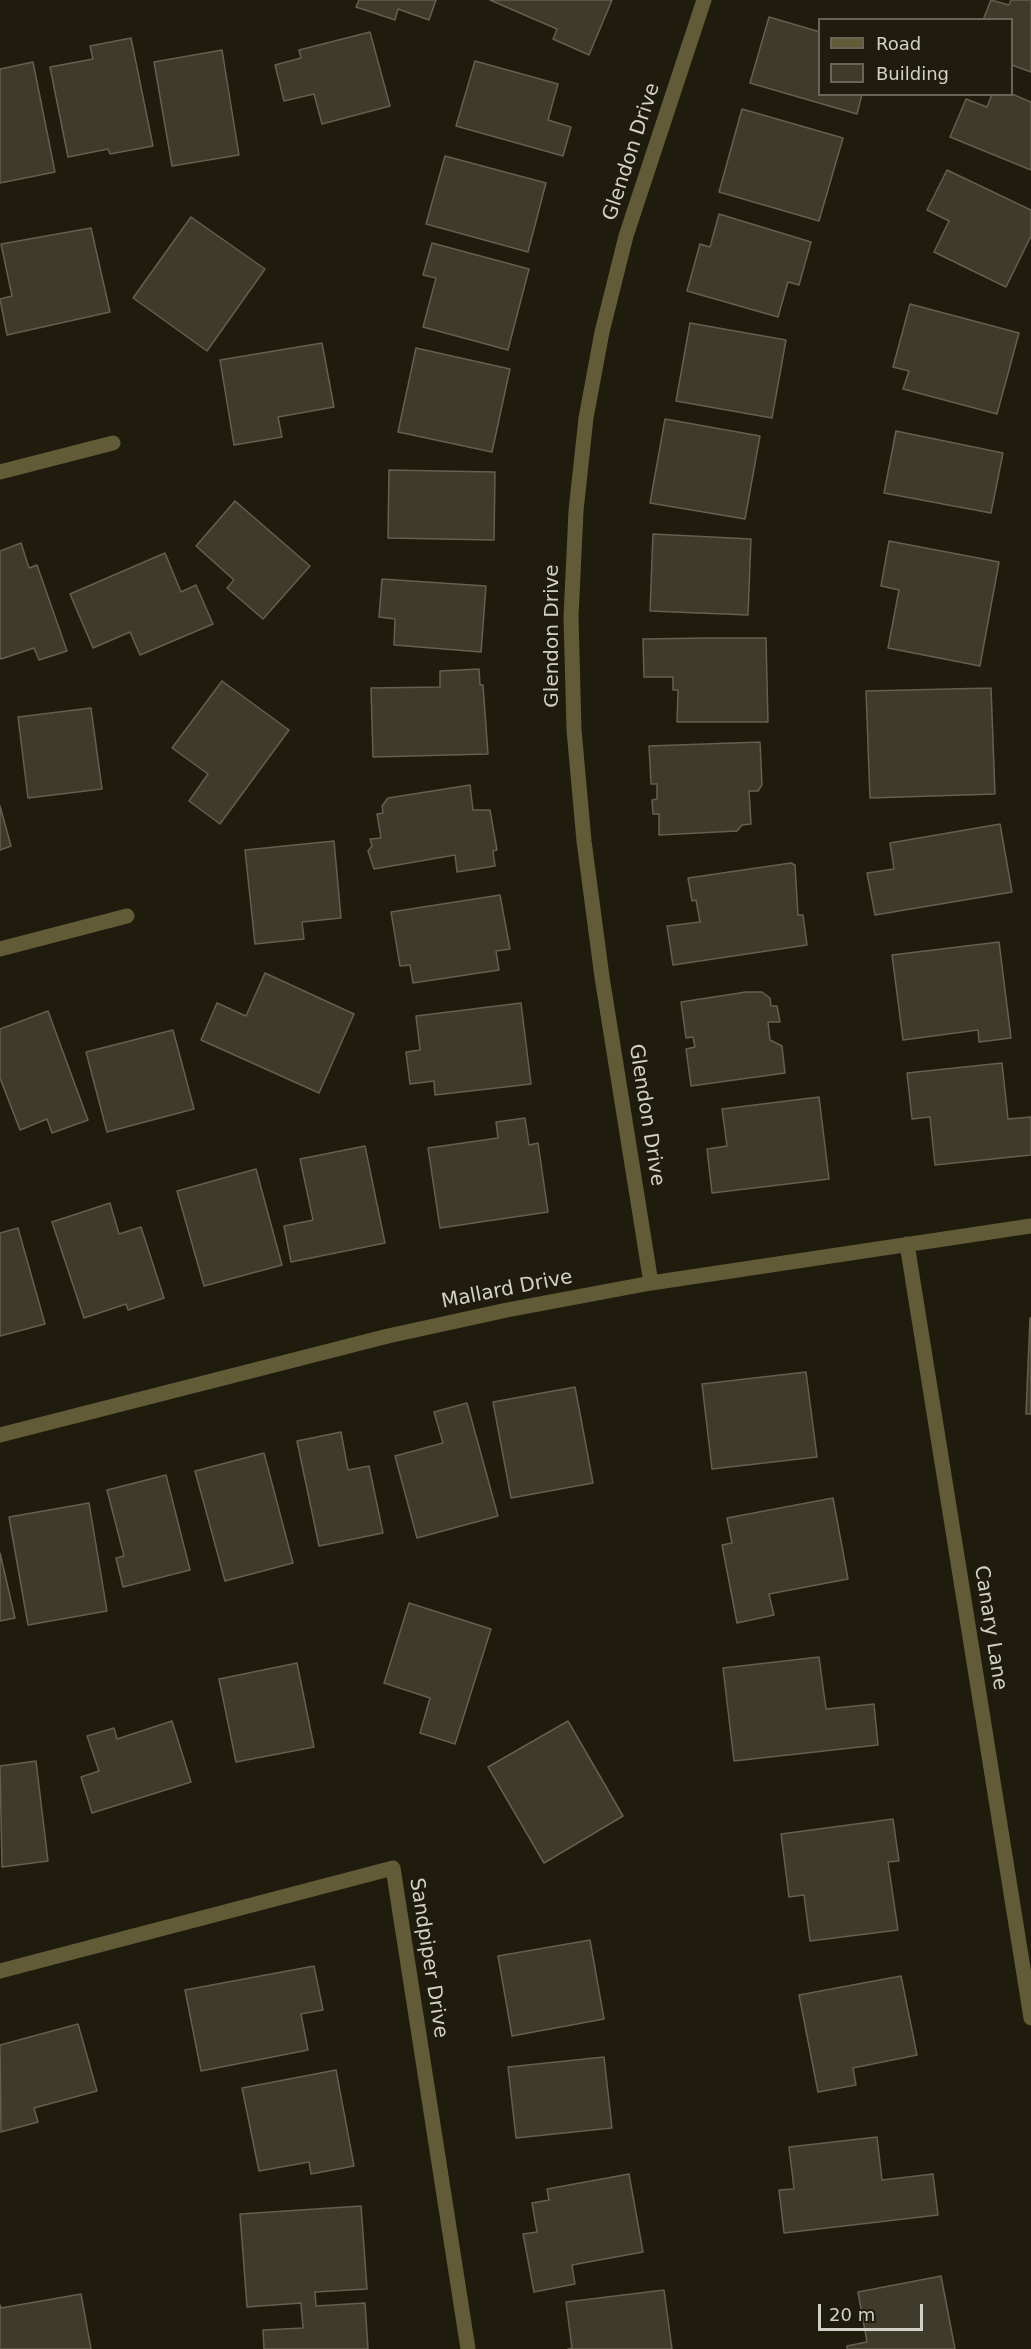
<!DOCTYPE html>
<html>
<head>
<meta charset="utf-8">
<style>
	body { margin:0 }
	#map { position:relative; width:1031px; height:2349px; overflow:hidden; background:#201c0d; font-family:"DejaVu Sans",sans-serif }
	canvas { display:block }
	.legend { position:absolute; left:818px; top:18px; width:195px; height:78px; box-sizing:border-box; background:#201c0d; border:2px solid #686457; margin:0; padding:8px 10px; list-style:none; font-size:18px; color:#d3d1c7 }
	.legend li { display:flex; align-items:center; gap:12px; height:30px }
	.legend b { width:30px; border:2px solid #686457 }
	.scale { position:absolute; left:818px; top:2304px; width:105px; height:27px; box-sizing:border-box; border:3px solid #d3d1c7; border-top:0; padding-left:8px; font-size:18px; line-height:21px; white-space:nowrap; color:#d3d1c7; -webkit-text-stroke:4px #201c0d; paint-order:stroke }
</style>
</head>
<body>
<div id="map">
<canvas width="1031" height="2349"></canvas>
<ul class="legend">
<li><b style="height:8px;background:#625b37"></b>Road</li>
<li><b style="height:16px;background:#3e3b2a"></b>Building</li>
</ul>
<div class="scale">20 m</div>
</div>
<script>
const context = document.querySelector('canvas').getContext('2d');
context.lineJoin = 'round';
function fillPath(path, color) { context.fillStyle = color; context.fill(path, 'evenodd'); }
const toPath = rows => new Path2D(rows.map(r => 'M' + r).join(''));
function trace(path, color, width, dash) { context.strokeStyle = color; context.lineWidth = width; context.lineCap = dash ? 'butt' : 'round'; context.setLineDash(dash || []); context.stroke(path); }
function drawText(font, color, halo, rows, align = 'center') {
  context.font = font + ' "DejaVu Sans",sans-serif'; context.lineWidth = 4.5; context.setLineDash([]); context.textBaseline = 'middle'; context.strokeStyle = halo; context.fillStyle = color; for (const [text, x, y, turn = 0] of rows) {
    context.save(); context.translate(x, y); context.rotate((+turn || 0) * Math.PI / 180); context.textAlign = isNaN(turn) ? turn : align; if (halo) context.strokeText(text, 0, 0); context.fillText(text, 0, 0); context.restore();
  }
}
const building = toPath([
	[359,0,436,0,429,20,398,9,395,20,356,7,359,0],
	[490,0,612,0,589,55,553,39,557,29,490,0],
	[991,0,1009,5,1011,0,1031,0,1031,72,1012,65,1012,20,983,20,991,0],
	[769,17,820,32,820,94,862,94,857,114,750,83,769,17],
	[370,32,390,106,322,124,314,94,284,101,275,65,301,58,299,50,370,32],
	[131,38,153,146,110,154,108,149,68,157,50,67,93,59,90,46,131,38],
	[222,50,239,155,172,166,154,62,222,50],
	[475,61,558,84,548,120,571,127,563,156,456,126,475,61],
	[33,62,55,172,0,183,0,69,33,62],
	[992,94,1012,94,1031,102,1031,170,950,137,966,99,987,107,992,94],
	[742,109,843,138,819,221,719,192,742,109],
	[445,156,546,183,528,252,426,224,445,156],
	[947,170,1031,210,1031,236,1006,287,934,252,949,221,927,210,947,170],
	[719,214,811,242,799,285,788,282,778,317,687,291,700,244,710,247,719,214],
	[191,217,265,269,207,351,133,298,191,217],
	[91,228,110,312,7,335,0,299,12,296,1,244,91,228],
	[432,243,529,269,508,350,423,327,436,278,423,275,432,243],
	[910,304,1019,333,997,414,903,389,909,371,893,367,910,304],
	[690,323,786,340,772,418,676,401,690,323],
	[322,343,334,407,278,417,282,437,234,445,220,360,322,343],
	[416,348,510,369,492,452,398,432,416,348],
	[665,419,760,436,745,519,650,503,665,419],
	[896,431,1003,453,991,513,884,493,896,431],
	[389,470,495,472,494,540,388,538,389,470],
	[235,501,310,566,263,619,227,588,234,580,196,546,235,501],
	[653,534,751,539,748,615,650,611,653,534],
	[889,541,999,562,980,666,888,648,899,590,881,586,889,541],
	[21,543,29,568,37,565,67,651,39,660,34,648,1,659,0,657,0,551,21,543],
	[165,553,181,592,196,585,213,624,140,655,130,632,93,648,70,594,165,553],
	[382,579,486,586,481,652,394,645,395,619,379,617,382,579],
	[707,638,766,638,768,722,677,722,678,690,673,690,673,677,644,677,643,639,707,638],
	[479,669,480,685,483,685,488,754,373,757,371,688,440,687,440,671,479,669],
	[222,681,289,730,220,824,189,801,208,774,172,748,222,681],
	[991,688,995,794,870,798,866,691,991,688],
	[91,708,102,789,28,798,18,717,91,708],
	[760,742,762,785,758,791,749,791,751,824,742,825,737,831,659,835,659,814,653,814,652,800,657,799,657,784,651,784,649,746,760,742],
	[470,785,473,810,490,810,497,850,493,851,495,866,457,872,455,855,374,869,368,851,372,846,370,839,381,838,377,814,383,813,382,806,388,798,470,785],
	[0,806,11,846,0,850,0,806],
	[1000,824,1012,892,875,915,867,873,894,869,890,843,1000,824],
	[334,841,341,918,302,922,304,939,255,944,245,850,334,841],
	[791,863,795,865,798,915,803,915,807,945,673,965,667,926,700,922,696,900,692,901,688,878,791,863],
	[500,895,510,949,496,951,499,970,413,983,410,965,400,966,391,912,500,895],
	[999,942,1011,1038,979,1042,978,1030,903,1040,892,955,999,942],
	[265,973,354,1014,319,1093,201,1040,217,1003,246,1016,265,973],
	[746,992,762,992,770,998,771,1006,777,1006,780,1022,768,1022,770,1040,782,1046,785,1073,691,1086,686,1049,695,1047,693,1037,686,1038,681,1002,746,992],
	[521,1003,531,1084,435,1095,434,1081,410,1084,406,1052,420,1050,416,1016,521,1003],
	[48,1011,88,1120,52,1133,47,1119,20,1130,0,1078,0,1029,48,1011],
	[173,1030,194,1109,107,1132,86,1052,173,1030],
	[1002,1063,1008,1119,1031,1117,1031,1155,935,1165,930,1117,912,1119,907,1073,1002,1063],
	[819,1097,829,1179,712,1193,707,1149,727,1146,722,1109,819,1097],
	[525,1118,529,1145,538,1143,548,1212,440,1228,428,1148,498,1138,496,1122,525,1118],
	[365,1146,385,1243,291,1262,284,1226,313,1220,300,1159,365,1146],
	[256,1169,282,1265,204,1286,177,1191,256,1169],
	[110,1203,119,1234,141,1227,164,1298,128,1310,126,1304,84,1318,52,1222,110,1203],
	[18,1228,45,1324,0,1336,0,1233,18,1228],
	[1030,1318,1031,1318,1031,1414,1026,1414,1030,1318],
	[806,1372,817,1457,712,1469,702,1384,806,1372],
	[575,1387,593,1483,511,1498,493,1402,575,1387],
	[467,1403,498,1516,417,1538,395,1456,443,1443,434,1412,467,1403],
	[341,1432,348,1470,369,1466,383,1533,319,1546,297,1441,341,1432],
	[264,1453,293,1563,225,1581,195,1471,264,1453],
	[166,1475,190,1570,123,1587,116,1558,124,1556,107,1490,166,1475],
	[833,1498,848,1579,769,1594,774,1615,737,1623,722,1545,732,1543,727,1518,833,1498],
	[89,1503,107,1611,28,1625,9,1517,89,1503],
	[0,1553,15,1618,0,1621,0,1553],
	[409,1603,491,1629,455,1744,420,1733,430,1698,384,1683,409,1603],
	[819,1657,826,1709,874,1704,878,1745,734,1761,723,1668,819,1657],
	[297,1663,314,1747,236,1762,219,1679,297,1663],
	[172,1721,191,1782,92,1813,81,1777,99,1771,87,1736,114,1728,117,1739,172,1721],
	[568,1721,623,1816,544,1863,488,1767,568,1721],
	[36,1761,48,1861,2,1867,0,1766,36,1761],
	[893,1819,899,1861,888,1862,898,1930,810,1941,804,1895,789,1897,781,1834,893,1819],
	[590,1940,604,2019,512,2036,498,1956,590,1940],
	[314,1966,323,2010,301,2014,308,2050,201,2071,185,1990,314,1966],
	[901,1976,917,2055,853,2068,856,2085,818,2092,799,1995,901,1976],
	[78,2024,97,2091,34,2108,38,2122,1,2132,0,2045,78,2024],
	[604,2057,612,2128,516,2138,508,2067,604,2057],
	[336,2070,354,2166,311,2174,309,2162,259,2171,242,2088,336,2070],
	[877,2137,882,2180,933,2174,938,2215,784,2233,779,2190,794,2189,789,2147,877,2137],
	[629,2174,643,2252,572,2265,575,2284,534,2292,523,2234,537,2232,532,2203,549,2200,547,2189,629,2174],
	[361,2206,367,2289,315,2292,316,2306,365,2303,368,2349,264,2349,263,2330,303,2328,301,2303,247,2307,240,2214,361,2206],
	[941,2276,955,2349,847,2349,847,2346,867,2342,858,2292,941,2276],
	[664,2290,672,2349,568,2349,572,2348,566,2302,664,2290],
	[81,2294,91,2349,0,2349,0,2305,1,2308,81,2294]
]);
fillPath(building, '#3e3b2a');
trace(building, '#64604e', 1.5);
trace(toPath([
	[0,472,113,443],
	[0,949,127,916],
	[907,1244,1031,2018],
	[651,1283,602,977,584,841,574,730,571,617,576,511,586,418,602,332,626,236,704,0],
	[0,1435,388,1336,507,1310,651,1283,1031,1226],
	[0,1971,393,1868,468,2349]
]), '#625b37', 15);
drawText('20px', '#d3d1c7', '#201c0d', [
	["Glendon Drive",632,152,-72],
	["Glendon Drive",553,636,-90],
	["Glendon Drive",646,1115,81],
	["Mallard Drive",507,1290,-11],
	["Canary Lane",990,1628,81],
	["Sandpiper Drive",428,1958,81]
]);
</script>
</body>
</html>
